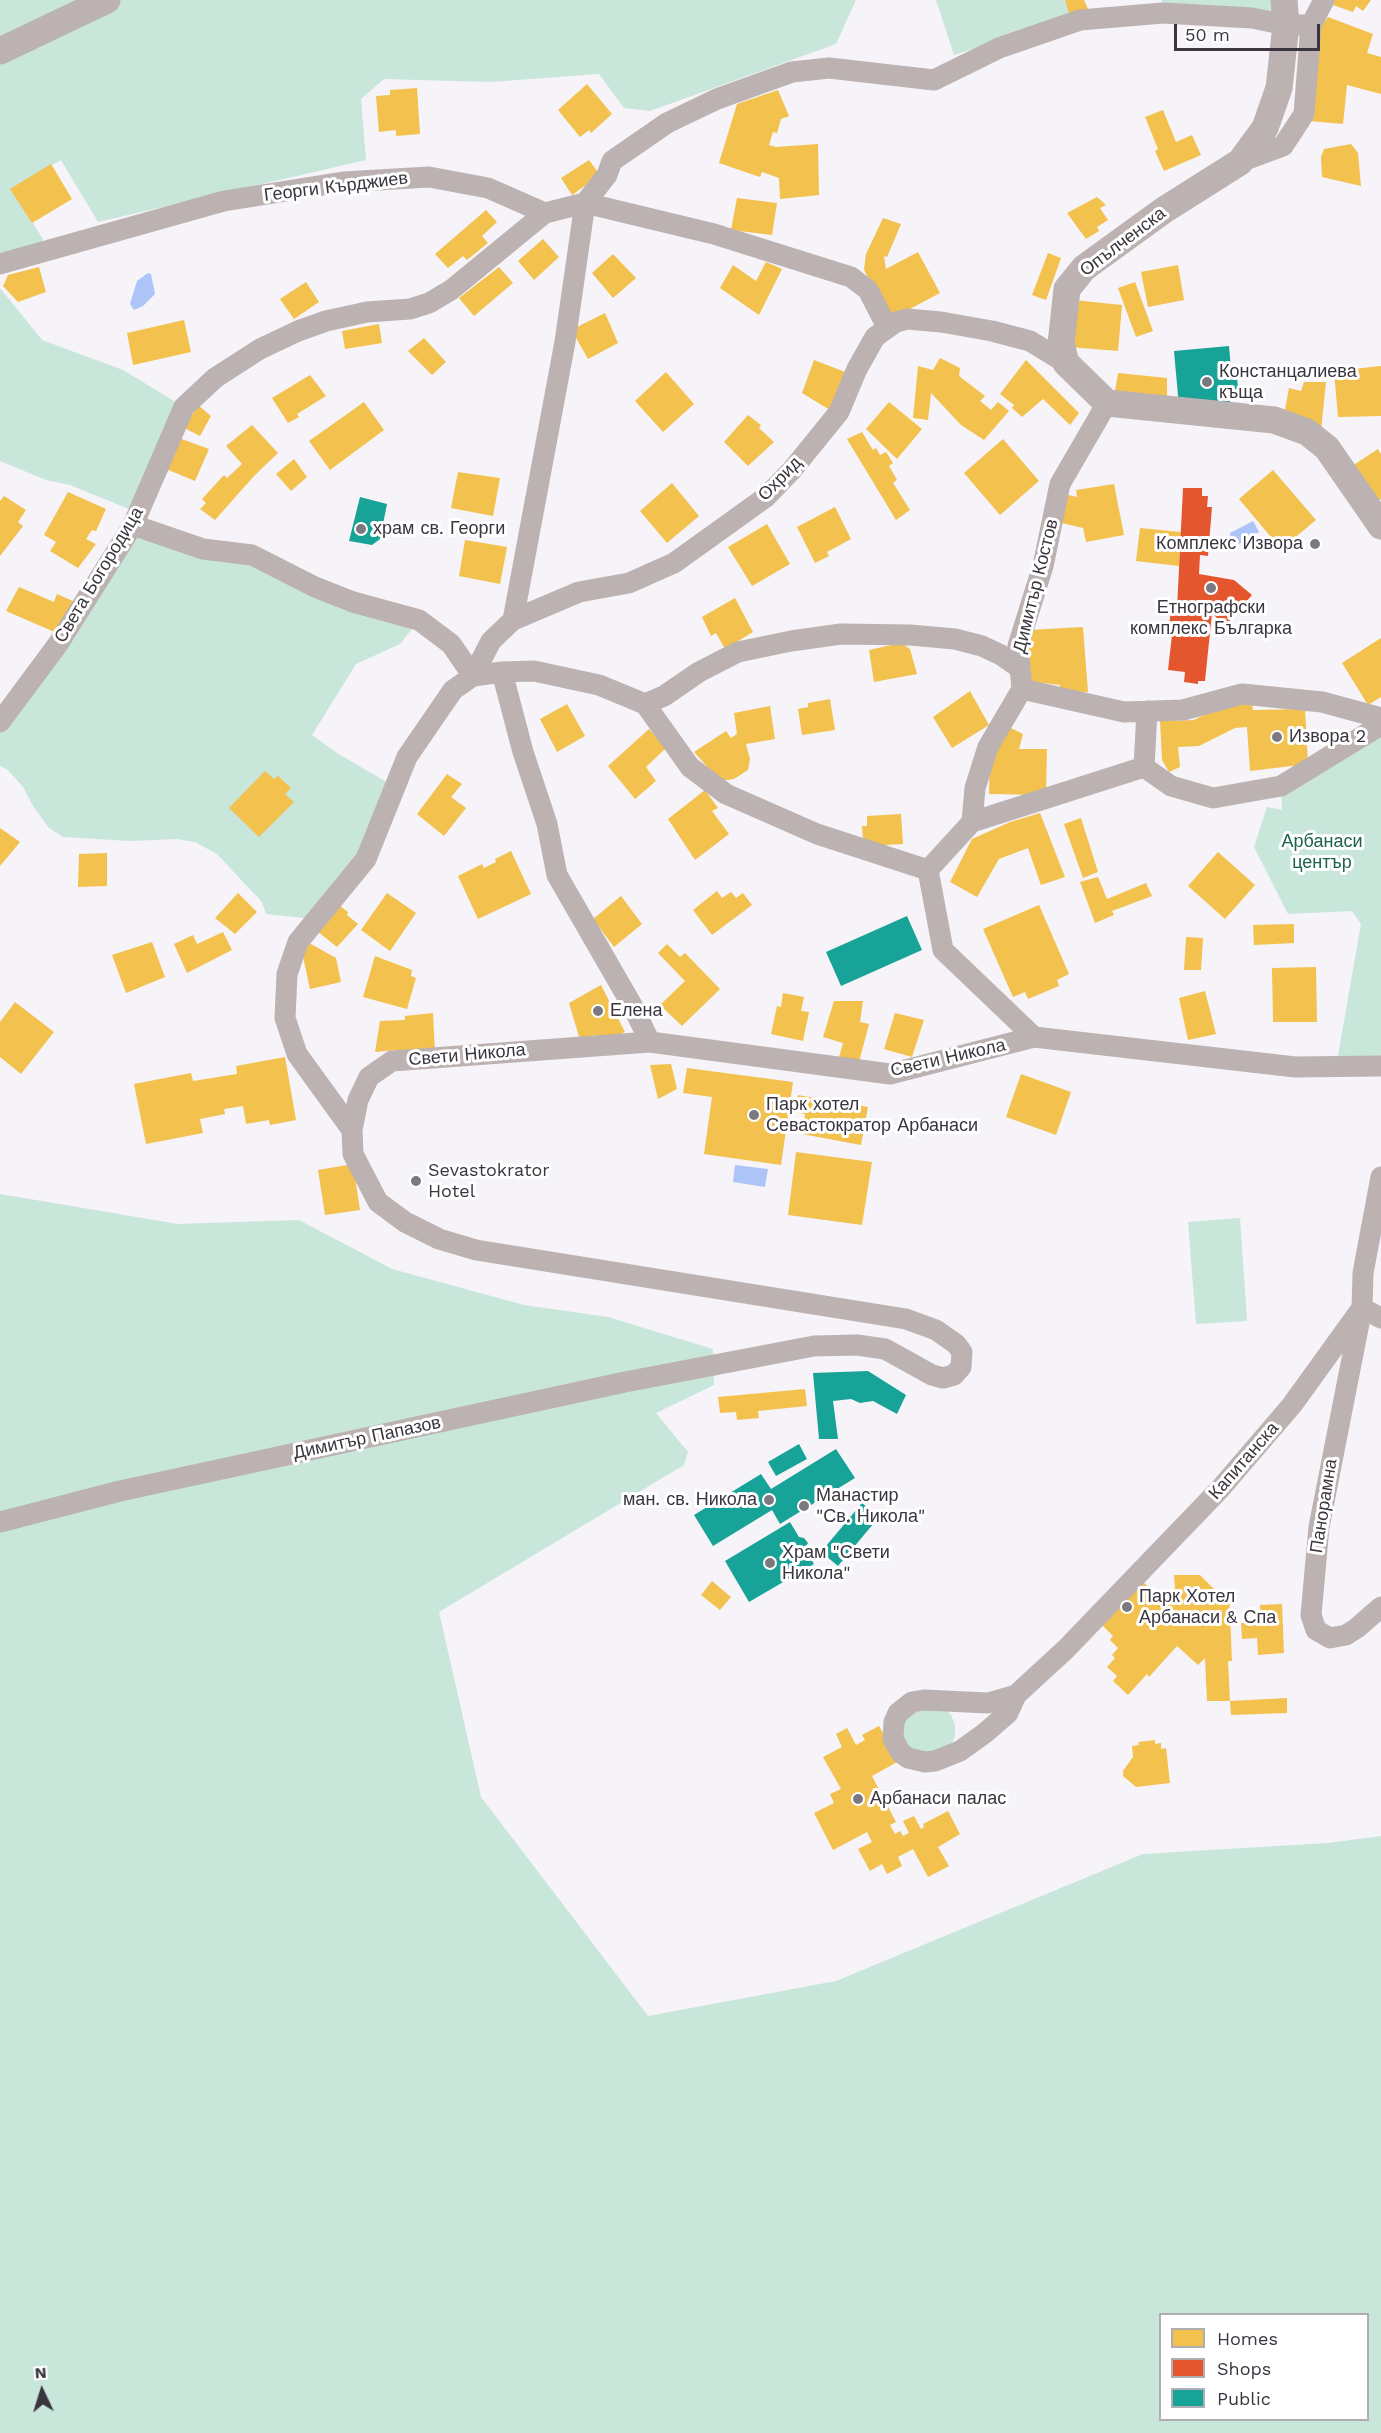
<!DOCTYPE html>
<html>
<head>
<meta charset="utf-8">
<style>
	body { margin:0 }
	#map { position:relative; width:1381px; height:2433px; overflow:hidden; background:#f6f3f9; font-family:"Work Sans",sans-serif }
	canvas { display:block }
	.legend { position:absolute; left:1159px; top:2313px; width:210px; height:108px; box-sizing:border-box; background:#fff; border:2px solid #b0aeb2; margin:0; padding:8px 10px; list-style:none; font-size:18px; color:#3a353e }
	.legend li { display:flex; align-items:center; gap:12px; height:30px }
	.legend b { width:30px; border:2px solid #b0aeb2 }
	.north { position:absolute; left:12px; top:2361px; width:60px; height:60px; -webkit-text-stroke:4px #fff; paint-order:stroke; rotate:356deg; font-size:16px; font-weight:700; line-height:24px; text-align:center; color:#3a353e }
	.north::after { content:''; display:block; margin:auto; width:21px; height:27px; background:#3a353e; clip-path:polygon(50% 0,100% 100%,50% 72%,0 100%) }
	.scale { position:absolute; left:1174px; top:24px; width:146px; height:27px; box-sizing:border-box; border:3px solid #3a353e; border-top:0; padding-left:8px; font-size:18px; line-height:21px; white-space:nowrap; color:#3a353e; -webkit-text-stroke:4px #fff; paint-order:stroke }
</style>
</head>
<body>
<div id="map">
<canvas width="1381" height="2433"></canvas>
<ul class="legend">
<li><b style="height:16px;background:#f2c14e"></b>Homes</li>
<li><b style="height:16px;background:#e4572e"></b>Shops</li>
<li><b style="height:16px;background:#17a398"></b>Public</li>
</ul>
<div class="north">N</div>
<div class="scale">50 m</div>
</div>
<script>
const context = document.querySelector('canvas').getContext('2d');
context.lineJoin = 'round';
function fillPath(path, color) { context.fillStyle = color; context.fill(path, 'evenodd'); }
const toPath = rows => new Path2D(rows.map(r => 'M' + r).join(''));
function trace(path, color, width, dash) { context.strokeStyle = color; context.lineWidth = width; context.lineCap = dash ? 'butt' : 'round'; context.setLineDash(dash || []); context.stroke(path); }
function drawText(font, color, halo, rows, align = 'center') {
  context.font = font + ' "Work Sans",sans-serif'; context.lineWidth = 6; context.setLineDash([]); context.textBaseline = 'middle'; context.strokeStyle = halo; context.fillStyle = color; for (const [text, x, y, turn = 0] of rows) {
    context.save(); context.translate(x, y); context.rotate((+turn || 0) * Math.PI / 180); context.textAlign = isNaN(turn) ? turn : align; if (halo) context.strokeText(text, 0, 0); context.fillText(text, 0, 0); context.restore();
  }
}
fillPath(toPath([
	[0,0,856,0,836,44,650,111,624,108,599,74,490,82,384,79,361,99,366,160,98,222,61,160,11,189,43,239,37,253,0,264],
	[936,0,1065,0,1070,17,954,55],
	[1162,0,1284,0,1286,25,1163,13],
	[0,288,42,340,123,370,184,407,139,513,70,485,46,480,0,461],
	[133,525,419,620,400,644,356,664,312,735,337,753,395,787,366,859,315,919,266,914,262,902,217,854,195,842,177,839,130,841,63,837,49,828,33,806,23,787,8,770,0,766,0,722],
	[1381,725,1381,1066,1336,1067,1361,924,1352,911,1288,914,1254,847,1267,807,1282,810,1281,786],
	[0,1194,178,1224,299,1220,392,1269,524,1305,608,1317,713,1349,714,1385,656,1413,688,1452,684,1465,439,1612,481,1797,648,2016,836,1981,1143,1854,1328,1843,1381,1836,1381,2433,0,2433],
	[1160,2314,1368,2314,1368,2420,1160,2420],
	[1240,1218,1247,1321,1196,1324,1188,1222],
	[944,1707,951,1715,955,1725,955,1736,951,1746,916,1762,894,1722,898,1713]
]), '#c8e6da');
fillPath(toPath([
	[148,273,151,274,155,294,143,306,134,310,130,304,137,281],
	[1253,521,1259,532,1232,548,1230,533],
	[735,1165,768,1169,765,1187,733,1182]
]), '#adc4f8');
fillPath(toPath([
	[1065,0,1084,0,1089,11,1070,17],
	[1334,0,1371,0,1363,11,1356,6,1353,12,1333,5],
	[1328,17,1373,34,1367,53,1381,57,1381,94,1347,85,1343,124,1309,121,1320,27],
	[587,84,612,114,591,133,589,130,580,137,558,110],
	[417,88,420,134,396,136,396,130,379,132,376,96,390,95,390,90],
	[778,90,789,116,781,119,777,133,773,132,769,145,776,147,818,144,819,195,780,199,779,178,762,172,760,177,719,163,737,104],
	[1163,110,1176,142,1192,135,1201,155,1164,171,1155,151,1158,149,1145,117],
	[1351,144,1358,153,1361,186,1322,177,1321,157,1324,149],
	[589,160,600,175,572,195,561,178],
	[51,164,72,199,32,223,10,189],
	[1097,197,1106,205,1100,208,1108,220,1097,227,1099,231,1086,239,1067,213],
	[737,198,777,203,772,235,731,230],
	[486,210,497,222,482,236,488,243,467,260,463,256,448,268,435,254],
	[883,218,901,224,887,257,884,256,886,269,918,252,940,293,891,319,864,270,866,254],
	[543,239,559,257,534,280,518,261],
	[1048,253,1061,258,1046,300,1032,295],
	[613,254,636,278,613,298,592,273],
	[766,262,782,269,759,315,720,288,733,265,756,281],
	[1178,265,1184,300,1148,307,1141,272],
	[39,267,46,292,18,302,3,286,8,275],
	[499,267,513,283,474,316,459,298],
	[306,282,319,302,294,319,280,299],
	[1135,282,1153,331,1136,337,1118,288],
	[1074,300,1122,305,1118,351,1070,347],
	[605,313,618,343,588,359,575,336,577,327],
	[184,320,191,352,133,365,127,333],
	[379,324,382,343,345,349,342,331],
	[424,338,446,362,432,375,408,351],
	[940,358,960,368,959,376,985,396,980,401,991,410,998,402,1009,411,984,440,961,425,931,393,928,420,913,418,918,366,933,370],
	[814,360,848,373,830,410,802,393],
	[1026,360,1079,413,1070,425,1043,399,1022,417,1012,408,1014,405,1000,394],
	[1381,366,1381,416,1338,417,1334,371],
	[666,372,694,404,663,432,635,401],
	[1118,373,1167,378,1167,398,1115,391],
	[310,375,326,396,297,414,299,417,288,423,272,398],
	[1304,382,1326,382,1321,431,1284,415,1289,388,1301,391],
	[364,402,384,430,330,470,309,441],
	[889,402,922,429,897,459,866,429],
	[198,405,211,416,200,436,184,428],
	[748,415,761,425,759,428,774,442,748,466,724,442],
	[252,425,278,453,255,475,215,520,200,509,206,503,202,499,224,475,227,478,242,464,226,446],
	[862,432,873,450,876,448,880,455,886,452,893,463,889,466,897,480,893,483,910,510,896,520,847,439],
	[179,438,209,449,195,481,166,469],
	[1003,439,1039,481,1000,515,964,473],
	[1378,449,1381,454,1381,499,1370,506,1346,470],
	[294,459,307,477,291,491,276,474],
	[1273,470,1316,520,1281,549,1239,499],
	[458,472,500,478,493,516,451,508],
	[672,483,699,516,667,543,640,511],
	[1114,484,1124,535,1086,542,1083,528,1053,521,1060,493,1077,497,1076,490],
	[68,492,106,509,96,531,92,530,86,539,96,544,78,568,50,551,56,542,44,535],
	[4,496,26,510,18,522,23,526,0,556,0,501],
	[835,507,851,539,827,552,829,556,815,563,797,527],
	[767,524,790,564,752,586,728,547],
	[1140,528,1181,532,1179,566,1136,561],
	[465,540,507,547,500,584,459,576],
	[19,587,54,602,57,594,75,602,59,634,6,611],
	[735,598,753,632,725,649,716,633,711,636,702,617],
	[1083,627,1088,692,1060,691,1060,685,1027,681,1029,630],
	[1381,638,1381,697,1368,705,1342,663],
	[901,643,910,649,917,674,874,682,869,650],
	[970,691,989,725,952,748,933,717],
	[830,699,835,730,802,735,798,709,808,707,808,703],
	[1234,700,1252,704,1253,710,1305,709,1308,764,1250,771,1247,727,1235,728,1199,746,1178,747,1180,767,1169,772,1162,760,1160,721,1194,720],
	[567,704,585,736,557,752,540,719],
	[770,706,775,739,746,744,750,759,748,770,734,779,720,781,694,752,726,731,731,738,737,734,734,713],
	[1009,727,1023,734,1019,749,1047,749,1046,795,989,794,990,748],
	[649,729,666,748,646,767,656,781,635,799,608,766],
	[265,771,274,779,278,776,291,788,285,794,294,802,259,837,229,808],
	[447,774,462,784,451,797,466,808,444,836,417,814],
	[705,790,718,808,712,811,729,834,695,860,668,819],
	[1040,813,1065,877,1041,885,1028,848,999,859,977,897,950,882,972,839,1010,822],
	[901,814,903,844,869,846,863,840,862,826,867,826,867,816],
	[1081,818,1098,872,1083,878,1064,824],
	[0,828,20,842,0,866],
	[511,851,531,894,478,919,458,876,482,864,484,868,496,862,495,859],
	[1218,852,1255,885,1225,919,1188,886],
	[107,853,107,886,78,887,79,854],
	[1098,877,1107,899,1146,883,1152,896,1112,911,1114,915,1095,923,1080,882],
	[717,891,722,898,731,892,736,898,743,893,752,905,712,935,693,910],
	[238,893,257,912,235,934,215,918],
	[387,893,416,913,390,951,361,930],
	[621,896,642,924,614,947,593,919],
	[339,905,348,912,347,915,358,924,337,947,317,931],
	[1039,905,1069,974,1057,980,1059,986,1028,999,1025,992,1013,997,983,929],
	[1294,924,1294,943,1254,945,1253,925],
	[223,932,232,950,187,973,174,944,193,935,197,944],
	[1186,937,1203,938,1201,970,1184,970],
	[152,942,165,977,126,993,112,955],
	[311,944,336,958,341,982,310,989,301,947],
	[667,944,680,957,685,953,720,989,682,1026,660,1005,685,981,658,953],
	[375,956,412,970,411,976,416,978,407,1009,363,997],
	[1316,967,1317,1022,1273,1022,1272,968],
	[601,985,625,1032,601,1043,595,1035,580,1040,569,1003],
	[1205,991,1216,1034,1188,1040,1179,998],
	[783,993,804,997,801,1011,809,1012,803,1041,771,1034,777,1006,781,1007],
	[834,1001,863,1001,860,1022,869,1024,859,1062,839,1057,843,1043,823,1037],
	[15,1002,54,1032,21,1074,0,1057,0,1022],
	[433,1013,435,1053,397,1050,375,1052,380,1021,405,1020,405,1016],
	[895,1013,924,1020,912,1057,884,1049],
	[285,1057,296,1120,270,1125,269,1120,246,1124,243,1106,224,1109,225,1114,200,1119,203,1133,146,1144,134,1084,191,1073,193,1081,237,1074,236,1066],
	[671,1064,677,1089,658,1099,650,1065],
	[687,1068,793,1082,781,1165,704,1154,712,1097,683,1093],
	[1021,1074,1071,1092,1056,1135,1006,1117],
	[798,1095,868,1107,861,1145,802,1134,805,1114,795,1112],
	[796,1152,872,1162,862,1225,788,1215],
	[353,1164,360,1210,325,1215,318,1170],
	[805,1389,807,1406,758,1411,759,1418,737,1420,736,1412,720,1413,718,1397],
	[1174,1575,1200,1575,1218,1593,1229,1592,1232,1661,1228,1661,1230,1701,1207,1701,1205,1658,1198,1665,1177,1646,1149,1677,1147,1674,1128,1695,1113,1681,1117,1676,1107,1667,1115,1658,1112,1655,1118,1648,1110,1640,1113,1636,1102,1625,1143,1582,1165,1602,1175,1591],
	[712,1581,731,1597,720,1610,701,1595],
	[1282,1604,1284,1653,1258,1655,1257,1638,1242,1639,1241,1623,1261,1622,1260,1605],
	[1287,1698,1287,1713,1231,1715,1230,1701],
	[879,1726,899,1761,872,1776,896,1822,890,1825,895,1834,900,1831,903,1836,909,1833,903,1821,914,1816,921,1829,924,1827,923,1824,948,1811,960,1834,938,1847,949,1866,928,1877,913,1849,898,1857,902,1866,887,1874,882,1864,870,1871,858,1849,872,1842,867,1832,833,1850,814,1813,834,1803,830,1794,841,1789,823,1757,842,1747,836,1734,847,1728,856,1745,865,1740,862,1735],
	[1155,1740,1155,1744,1161,1743,1161,1749,1166,1748,1170,1783,1136,1787,1123,1776,1123,1771,1133,1757,1132,1746,1139,1745,1138,1742]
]), '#f2c14e');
fillPath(toPath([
	[1183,488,1202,488,1202,496,1208,496,1207,507,1212,507,1208,556,1200,555,1199,574,1234,580,1252,595,1225,626,1212,613,1205,681,1198,681,1198,684,1184,682,1185,672,1168,670,1172,635,1168,635,1171,609,1177,609]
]), '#e4572e');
fillPath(toPath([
	[1229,346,1231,368,1236,368,1239,397,1230,397,1230,403,1179,407,1174,351],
	[360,497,387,504,380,539,372,545,349,541],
	[907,916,922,950,841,986,826,952],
	[868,1371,906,1395,897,1414,873,1401,860,1403,851,1399,833,1401,838,1439,819,1439,813,1373],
	[799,1444,807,1459,776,1476,768,1462],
	[836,1449,855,1478,780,1524,772,1510,713,1546,694,1515,761,1474,771,1489],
	[862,1503,879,1517,838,1566,821,1552],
	[790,1522,799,1537,804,1538,808,1543,805,1548,814,1564,749,1602,725,1561]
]), '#17a398');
trace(toPath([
	[1240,162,1283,146,1304,114,1311,25,1324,0],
	[0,264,224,201,343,182,429,177,488,188,545,213,585,203,606,208,714,234,851,277,868,290,887,327],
	[133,525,203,549,252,555,315,587,353,602,419,620,451,644,473,676],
	[513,620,565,342,585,203,607,175,612,161,667,123,717,99,792,72,829,68,934,80,999,48,1080,20,1163,13,1252,18,1286,25,1311,25],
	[502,672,523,752,547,824,557,875,633,1007,650,1042],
	[473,676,491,641,513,620,579,592,629,583,674,563,766,497,792,470,839,412,857,369,875,337,896,322,907,319,941,322,992,331,1030,341,1066,363],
	[1022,689,1124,712,1183,710,1242,694,1322,702,1381,718],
	[645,704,690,767,726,794,817,834,928,870],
	[0,722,58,644,133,525,184,407,215,378,260,349,298,331,326,321,367,312,410,309,429,303,451,290,545,213],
	[1144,767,1147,711],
	[972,822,1144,767,1171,786,1213,798,1281,786,1381,725],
	[1034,1037,943,950,928,870,972,822,975,788,988,747,1022,689,1018,646,1043,566,1060,484,1107,403],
	[352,1130,297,1054,285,1018,287,974,298,942,366,859,407,757,453,690,473,676,502,672,534,671,599,685,645,704,664,696,699,672,738,652,791,641,841,634,910,635,955,639,982,646,1001,655,1018,667],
	[1381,1177,1363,1273,1362,1308,1319,1527,1311,1615,1316,1630,1330,1638,1346,1635,1357,1628,1381,1607],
	[1362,1308,1381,1318],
	[0,1522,120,1491,625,1382,814,1346,857,1345,885,1349,932,1375,943,1378,954,1375,961,1367,962,1352,956,1344,936,1330,906,1319,476,1250,439,1239,405,1222,378,1202,353,1154,352,1130,358,1100,369,1077,392,1061,650,1042,890,1074,1034,1037,1295,1067,1381,1066],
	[1016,1695,1008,1713,985,1733,960,1751,935,1761,925,1762,908,1758,901,1753,893,1739,894,1722,898,1713,912,1702,924,1700,988,1703,1016,1695,1066,1649,1220,1489,1292,1405,1362,1308]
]), '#bcb2b1', 21);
trace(toPath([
	[1284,0,1286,25,1279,88,1265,128,1240,162,1164,210,1084,268,1067,289,1061,344,1066,363,1107,403,1274,420,1307,432,1327,448,1381,526],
	[0,51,107,0]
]), '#bcb2b1', 27);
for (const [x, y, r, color] of [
	[1207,382,6,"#7c787f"],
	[361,529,6,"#7c787f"],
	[1315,544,6,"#7c787f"],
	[1211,588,6,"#7c787f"],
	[1277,737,6,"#7c787f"],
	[598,1011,6,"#7c787f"],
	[754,1115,6,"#7c787f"],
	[416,1181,6,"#7c787f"],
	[769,1500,6,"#7c787f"],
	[804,1506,6,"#7c787f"],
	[770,1563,6,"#7c787f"],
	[1127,1607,6,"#7c787f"],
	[858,1799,6,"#7c787f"]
]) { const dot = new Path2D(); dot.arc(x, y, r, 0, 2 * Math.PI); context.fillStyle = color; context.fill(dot); trace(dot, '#fff', 2); }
drawText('18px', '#3a353e', '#fff', [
	["Георги Кърджиев",336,187,-7],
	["Опълченска",1123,242,-37],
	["Охрид",780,479,-46],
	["Света Богородица",99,575,-59],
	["Димитър Костов",1036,586,-76],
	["Свети Никола",467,1055,-5],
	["Свети Никола",948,1058,-13],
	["Димитър Папазов",367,1438,-12],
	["Капитанска",1244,1461,-49],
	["Панорамна",1324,1506,-81]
]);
drawText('18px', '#3a353e', '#fff', [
	["Констанцалиева",1219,372],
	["къща",1219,393],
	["храм св. Георги",373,529],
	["Комплекс Извора",1303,544,"right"],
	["Етнографски",1211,608,"center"],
	["комплекс Българка",1211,629,"center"],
	["Извора 2",1289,737],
	["Елена",610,1011],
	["Парк хотел",766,1105],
	["Севастократор Арбанаси",766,1126],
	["Sevastokrator",428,1171],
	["Hotel",428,1192],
	["Манастир",816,1496],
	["\"Св. Никола\"",816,1517],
	["ман. св. Никола",757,1500,"right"],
	["Храм \"Свети",782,1553],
	["Никола\"",782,1574],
	["Парк Хотел",1139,1597],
	["Арбанаси & Спа",1139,1618],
	["Арбанаси палас",870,1799]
], 'left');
drawText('18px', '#1c6348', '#fff', [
	["Арбанаси",1322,842],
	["център",1322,863]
]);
</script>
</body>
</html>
